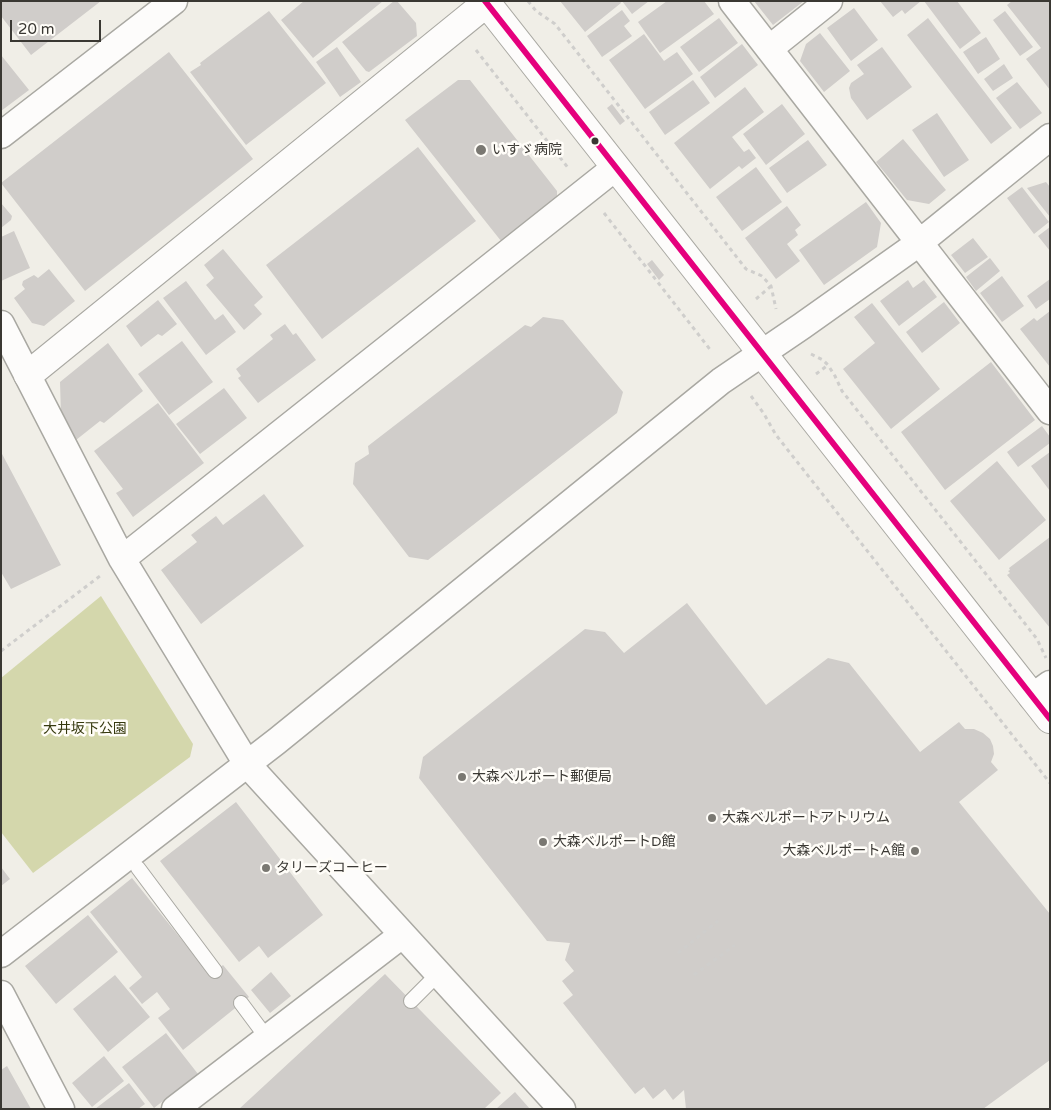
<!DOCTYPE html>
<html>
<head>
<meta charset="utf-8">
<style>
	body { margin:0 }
	#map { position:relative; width:1051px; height:1110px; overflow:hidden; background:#f0eee7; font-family:"Varela Round",sans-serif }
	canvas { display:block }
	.frame { position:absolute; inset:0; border:2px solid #3a3833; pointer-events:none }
	.scale { position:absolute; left:10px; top:20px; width:91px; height:22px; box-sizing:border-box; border:2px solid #3a3833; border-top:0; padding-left:6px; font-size:15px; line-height:18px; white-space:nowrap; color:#3a3833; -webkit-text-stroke:4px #fffdf8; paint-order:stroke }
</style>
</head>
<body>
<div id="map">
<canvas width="1051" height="1110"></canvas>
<div class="frame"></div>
<div class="scale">20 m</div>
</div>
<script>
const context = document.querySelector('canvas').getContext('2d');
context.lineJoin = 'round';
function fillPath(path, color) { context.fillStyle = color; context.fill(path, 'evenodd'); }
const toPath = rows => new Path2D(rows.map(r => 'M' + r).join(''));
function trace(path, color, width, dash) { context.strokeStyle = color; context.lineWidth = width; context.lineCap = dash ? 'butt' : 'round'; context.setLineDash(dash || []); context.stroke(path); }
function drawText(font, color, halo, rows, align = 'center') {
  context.font = font + ' "Varela Round","Noto Sans JP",sans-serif'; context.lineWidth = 5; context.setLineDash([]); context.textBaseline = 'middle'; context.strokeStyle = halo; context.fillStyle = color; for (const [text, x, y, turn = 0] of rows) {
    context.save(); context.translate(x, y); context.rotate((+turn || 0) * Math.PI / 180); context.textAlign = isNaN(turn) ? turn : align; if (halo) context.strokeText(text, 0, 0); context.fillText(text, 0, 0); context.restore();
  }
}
fillPath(toPath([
	[101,596,193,744,190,757,33,873,1,832,1,678]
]), '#d4d7ac');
fillPath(toPath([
	[1,1,101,1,31,55,1,16],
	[304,1,383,1,313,58,281,20],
	[394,1,397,1,416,23,417,36,369,72,366,71,342,42],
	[560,1,620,1,621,3,585,32],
	[622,1,649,1,632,14],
	[667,1,704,1,714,14,660,53,638,22],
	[754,1,804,1,773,25],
	[880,1,921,1,905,14,902,10,893,17],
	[924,1,957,1,981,33,960,49],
	[1012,1,1050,1,1050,90,1026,59,1041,48,1007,5],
	[854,8,878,40,851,61,827,28],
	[622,10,630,21,624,26,632,36,602,57,587,36],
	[269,11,326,83,246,145,190,72,201,65,200,63],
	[1005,11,1033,47,1020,56,993,20],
	[719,18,738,43,699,72,680,47],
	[928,18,1012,128,991,144,907,35],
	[820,33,850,71,824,92,800,61,806,44],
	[644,34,664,61,677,52,693,74,645,109,609,60],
	[986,37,1000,59,978,74,963,52],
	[742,44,758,65,715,98,700,77],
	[337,47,361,82,340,97,316,62],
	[882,47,912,87,867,120,851,98,849,88,851,83,864,74,857,65],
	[169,52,253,159,85,291,1,183],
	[1,55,29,90,1,111],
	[1004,64,1013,78,993,91,984,79],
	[458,80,470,80,557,191,557,206,505,246,405,120],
	[693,80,710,103,665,135,649,112],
	[1017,82,1042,113,1020,129,996,98],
	[745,87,764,112,732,137,744,152,749,149,756,158,742,169,739,166,710,189,674,143],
	[612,104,625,121,620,125,607,108],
	[782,104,805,134,766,165,743,134],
	[937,113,969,160,944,177,912,130],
	[903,139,946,190,929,204,907,200,876,162],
	[808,140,827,165,787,193,769,168],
	[418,147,476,221,322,339,266,265],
	[756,167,782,202,742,231,716,197],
	[1046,182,1050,187,1050,217,1027,188],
	[1022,187,1049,222,1034,234,1007,198],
	[866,202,881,223,877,247,824,285,799,250],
	[1,203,12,216,11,220,1,228],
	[787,206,801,225,795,230,798,235,787,244,800,261,776,279,745,238],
	[1050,227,1050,251,1038,236],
	[14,231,30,268,1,281,1,237],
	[973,238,988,257,965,273,951,255],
	[223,249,263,297,254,305,262,314,244,330,206,285,214,278,204,265],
	[990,258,1000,271,976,291,966,277],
	[652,260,664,275,659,280,647,264],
	[49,269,75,301,44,326,32,323,14,298,25,289,22,285,23,281,34,275,38,278],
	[1002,276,1024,306,1002,322,980,293],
	[1050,279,1050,299,1036,309,1027,296],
	[908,280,913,288,924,280,937,297,899,326,880,301],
	[186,281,215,320,223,314,236,332,206,355,163,298],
	[158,300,177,324,162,336,158,334,141,347,126,326],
	[944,302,960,323,922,353,906,332],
	[872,303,940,389,891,429,843,369,875,343,854,317],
	[1050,311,1050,367,1020,329,1034,318,1037,321],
	[543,317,563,320,623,392,617,413,428,560,409,557,353,484,355,463,369,454,368,446,525,325,531,327],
	[285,324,293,335,296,333,316,360,258,403,238,378,241,376,236,369,273,339,270,335],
	[182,341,213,382,169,415,138,374],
	[108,343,143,391,104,423,100,421,76,440,74,440,61,416,60,382],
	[991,362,1035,420,945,490,901,432],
	[224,388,247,418,200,454,176,424],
	[158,403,204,463,133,517,116,493,123,489,94,451],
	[1042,426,1050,437,1050,443,1018,467,1007,452],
	[1,452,61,565,11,589,1,572],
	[1050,452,1050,491,1031,466],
	[997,461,1046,520,999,560,950,501],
	[264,494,304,546,201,624,161,570,197,542,191,535,216,516,223,525],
	[1050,537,1050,628,1007,575,1010,573,1008,571,1010,570,1009,568],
	[687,603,766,705,828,658,849,663,920,752,959,722,965,729,974,729,983,733,990,739,993,746,994,754,991,762,998,770,959,802,1050,914,1050,1060,983,1109,686,1109,684,1090,673,1100,665,1089,653,1099,644,1087,635,1094,563,1003,573,995,562,981,574,971,565,960,570,943,547,941,419,778,423,757,585,629,605,632,624,653],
	[236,802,323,915,268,958,259,946,239,962,160,861],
	[1,867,10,879,1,886],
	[132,878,210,975,223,965,249,997,183,1050,158,1018,170,1009,157,992,142,1004,129,988,142,977,90,912],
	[88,915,118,952,56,1004,25,966],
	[271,972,291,996,270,1013,251,990],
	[385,974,501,1093,484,1109,239,1109],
	[115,975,150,1017,108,1052,73,1009],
	[166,1033,198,1074,154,1108,122,1067],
	[104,1056,124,1081,92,1107,72,1083],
	[7,1066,31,1109,1,1109,1,1070],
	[129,1083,145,1104,138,1109,95,1109],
	[515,1092,530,1109,496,1109]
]), '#d0cdca');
const service = toPath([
	[138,868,215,971],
	[411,1001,438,974],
	[241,1003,267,1038]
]);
const minor = toPath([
	[732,1,1050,411],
	[769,49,829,1],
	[1,135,174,1],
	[1,324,122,559,247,764,562,1109],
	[122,559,616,167],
	[1032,697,1050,684],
	[1,954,277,741,721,381,802,326,919,243,1050,137],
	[1,994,61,1109],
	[175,1109,402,935]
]);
const tertiary = toPath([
	[485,1,1050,719],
	[28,375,489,1]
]);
trace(service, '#a9a8a2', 16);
trace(minor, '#a9a8a2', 29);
trace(tertiary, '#a9a8a2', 30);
trace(toPath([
	[528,1,536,11,555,24,746,269,762,276,771,286,776,309],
	[476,50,569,169],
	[604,213,712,352],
	[756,299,771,286],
	[811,354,823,360,828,365,835,376,842,391,1037,639,1046,658],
	[816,374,828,365],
	[751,396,764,414,776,435,1050,783],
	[1,651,100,576],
	[678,953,718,921],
	[694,975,735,945]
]), '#cfcecc', 3, [4, 4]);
trace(service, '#fdfcfb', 14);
trace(minor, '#fdfcfb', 26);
trace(tertiary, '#fdfcfb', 28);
trace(toPath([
	[485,1,1050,719]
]), '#e5007d', 6);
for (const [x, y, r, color] of [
	[595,141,4.5,"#3a3833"],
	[481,150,6,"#7a7872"],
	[462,777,5,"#7a7872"],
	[712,818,5,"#7a7872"],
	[543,842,5,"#7a7872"],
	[915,851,5,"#7a7872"],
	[266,868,5,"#7a7872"]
]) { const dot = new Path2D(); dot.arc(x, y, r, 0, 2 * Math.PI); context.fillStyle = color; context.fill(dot); trace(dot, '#fffdf8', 2); }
drawText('14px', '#3a3833', '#fffdf8', [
	["いすゞ病院",492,150],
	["大森ベルポート郵便局",472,777],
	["大森ベルポートアトリウム",722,818],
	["大森ベルポートD館",553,842],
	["大森ベルポートA館",905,851,"right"],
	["タリーズコーヒー",276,868]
], 'left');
drawText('14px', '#36390e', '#fffdf8', [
	["大井坂下公園",85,729]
]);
</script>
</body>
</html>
